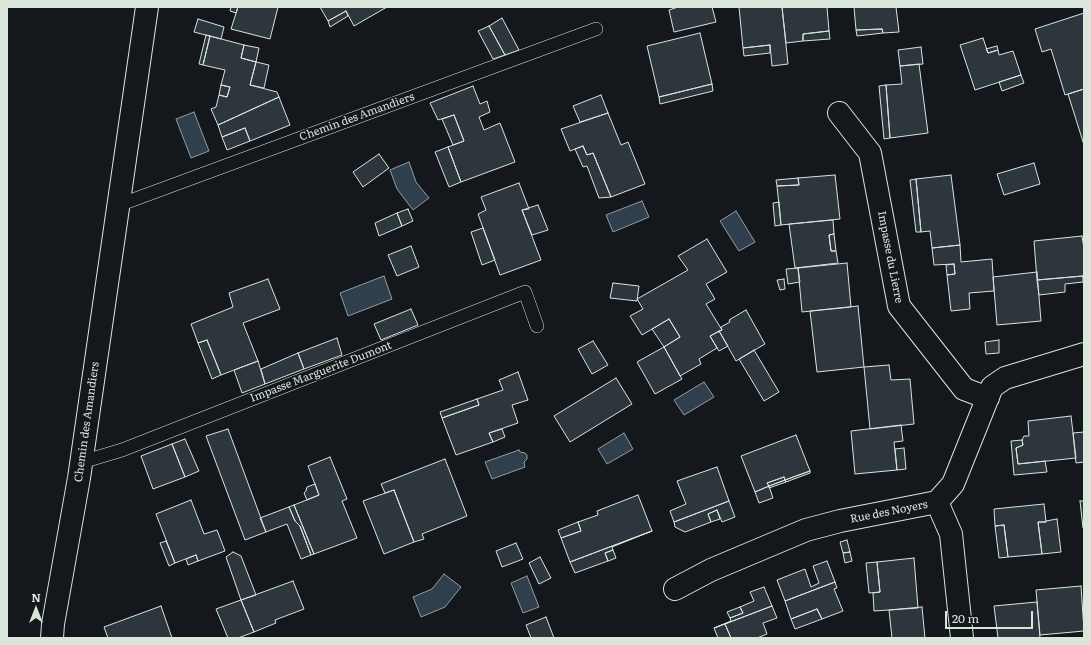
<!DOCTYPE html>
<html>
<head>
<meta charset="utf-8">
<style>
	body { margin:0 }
	#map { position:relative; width:1091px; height:645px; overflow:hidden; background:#14181c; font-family:Literata,serif }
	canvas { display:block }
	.frame { position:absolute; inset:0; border:8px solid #d8e6dc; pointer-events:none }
	.north { position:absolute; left:16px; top:589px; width:40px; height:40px; -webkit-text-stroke:3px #14181c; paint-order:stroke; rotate:0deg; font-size:11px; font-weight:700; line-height:16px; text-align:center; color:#d8e6dc }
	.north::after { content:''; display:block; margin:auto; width:14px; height:18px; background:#d8e6dc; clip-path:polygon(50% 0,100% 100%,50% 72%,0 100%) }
	.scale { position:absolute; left:945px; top:611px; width:88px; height:18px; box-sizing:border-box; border:2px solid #d8e6dc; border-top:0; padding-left:5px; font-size:12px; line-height:14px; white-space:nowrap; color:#d8e6dc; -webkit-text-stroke:3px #14181c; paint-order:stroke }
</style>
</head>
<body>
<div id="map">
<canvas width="1091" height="645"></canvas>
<div class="frame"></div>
<div class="north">N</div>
<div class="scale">20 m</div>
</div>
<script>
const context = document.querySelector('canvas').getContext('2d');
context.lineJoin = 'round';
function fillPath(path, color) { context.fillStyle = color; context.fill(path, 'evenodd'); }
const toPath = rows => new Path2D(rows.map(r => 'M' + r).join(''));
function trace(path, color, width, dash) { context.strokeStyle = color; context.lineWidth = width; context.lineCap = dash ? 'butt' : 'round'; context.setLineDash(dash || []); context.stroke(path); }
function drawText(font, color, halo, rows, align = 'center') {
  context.font = font + ' Literata,serif'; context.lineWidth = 3; context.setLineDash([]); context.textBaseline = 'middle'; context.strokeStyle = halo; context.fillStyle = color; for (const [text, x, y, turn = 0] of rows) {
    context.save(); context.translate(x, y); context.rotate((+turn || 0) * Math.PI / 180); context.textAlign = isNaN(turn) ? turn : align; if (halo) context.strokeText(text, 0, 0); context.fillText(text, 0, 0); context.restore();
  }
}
const water = toPath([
	[194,112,209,151,191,158,176,119,194,112],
	[409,162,416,182,429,198,413,210,397,189,390,170,409,162],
	[642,201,649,217,613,232,606,215,642,201],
	[736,211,755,242,739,251,720,221,736,211],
	[384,276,392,299,348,316,340,293,384,276],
	[704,382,714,397,684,415,674,400,704,382],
	[624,433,633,449,607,464,598,449,624,433],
	[519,450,520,452,525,453,527,455,527,459,524,462,525,467,492,479,485,462,519,450],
	[444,574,461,587,445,607,421,617,413,597,432,589,444,574],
	[527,576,539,607,523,613,511,583,527,576]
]);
fillPath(water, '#2f3f4d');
trace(water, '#939e99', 1);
const building = toPath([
	[231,7,238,7,236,13,230,11,231,7],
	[238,7,278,7,270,39,231,29,238,7],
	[320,7,387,7,354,26,346,11,328,21,320,7],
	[678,7,712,7,716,22,674,32,669,10,678,7],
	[739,7,782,7,788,64,772,66,770,45,743,48,739,7],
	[782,7,827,7,829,31,803,34,803,41,786,43,782,7],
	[854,7,896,7,899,32,883,33,882,29,856,30,854,7],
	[346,11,348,16,330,27,328,21,346,11],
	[1084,13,1084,89,1065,95,1051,49,1042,52,1035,29,1084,13],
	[502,18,519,50,505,55,489,26,502,18],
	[198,19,224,27,221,39,194,32,198,19],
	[489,26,505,55,493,59,478,31,489,26],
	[882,29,883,33,857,36,856,30,882,29],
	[829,31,830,39,803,41,803,34,829,31],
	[700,33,712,84,659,97,647,46,700,33],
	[206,35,210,36,203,65,199,64,206,35],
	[210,36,244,45,241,58,256,62,250,85,277,92,279,97,218,125,211,109,216,107,219,95,227,97,230,87,221,85,225,70,203,65,210,36],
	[983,38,988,53,998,50,999,55,1013,51,1021,75,975,90,960,45,983,38],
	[244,45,259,48,256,62,241,58,244,45],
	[770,45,770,53,744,56,743,48,770,45],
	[997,46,998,50,988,53,986,49,997,46],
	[921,47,923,64,900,66,898,50,921,47],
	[256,62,269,65,264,88,250,85,256,62],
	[919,64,928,133,890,138,886,85,902,84,900,66,919,64],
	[1021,75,1024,83,1002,91,999,82,1021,75],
	[712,84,713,91,660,104,659,97,712,84],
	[221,85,230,87,227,97,219,95,221,85],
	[886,85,890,138,884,139,879,86,886,85],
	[473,86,480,104,487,101,490,112,479,117,484,130,500,123,515,162,461,182,448,147,464,141,454,115,438,120,430,103,473,86],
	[1084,89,1084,145,1068,94,1084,89],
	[601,95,608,113,580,122,573,106,601,95],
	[279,97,290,125,250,141,245,128,222,137,218,125,279,97],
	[608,113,621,145,628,142,645,184,611,197,593,153,587,155,583,146,570,151,561,129,608,113],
	[454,115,464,141,453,145,442,119,454,115],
	[245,128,250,141,227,150,222,137,245,128],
	[583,146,587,155,593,153,611,197,599,198,587,166,583,167,575,149,583,146],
	[448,147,461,182,449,187,435,152,448,147],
	[379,154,389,168,363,187,353,172,379,154],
	[1034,163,1040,184,1004,195,997,174,1034,163],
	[835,175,840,219,781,225,777,186,799,185,798,178,835,175],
	[951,175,960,245,932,248,930,231,921,232,916,179,951,175],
	[798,178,799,185,777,186,776,180,798,178],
	[916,179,921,232,916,232,910,180,916,179],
	[519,183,529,209,522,210,541,260,500,275,478,214,486,210,481,197,519,183],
	[779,202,781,225,775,226,773,203,779,202],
	[538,205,548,230,532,235,522,210,538,205],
	[408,209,413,221,402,226,397,213,408,209],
	[397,213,402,226,379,236,375,223,397,213],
	[833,220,834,234,829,235,831,251,836,251,838,263,795,268,789,224,833,220],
	[483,228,495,260,482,265,471,232,483,228],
	[834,234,836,251,831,251,829,235,834,234],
	[1082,236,1084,249,1084,282,1083,276,1037,280,1034,241,1082,236],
	[707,239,727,272,706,284,715,299,706,304,722,330,710,336,717,348,699,359,701,364,680,376,664,347,680,337,669,319,642,335,630,316,643,309,637,299,688,270,678,256,707,239],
	[960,245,961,262,992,259,994,291,969,293,970,309,951,311,947,275,955,274,954,264,934,265,932,248,960,245],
	[411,246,419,267,397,276,388,255,411,246],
	[847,263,851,307,802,312,798,268,847,263],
	[954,264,955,274,947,275,946,265,954,264],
	[798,268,800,282,788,284,786,269,798,268],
	[1037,272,1041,321,997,325,993,277,1037,272],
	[1083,276,1083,282,1065,284,1065,292,1039,295,1037,280,1083,276],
	[268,279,280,309,243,323,258,361,221,375,207,340,198,343,191,324,233,307,229,293,268,279],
	[784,279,785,289,780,290,777,280,784,279],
	[613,283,639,286,637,301,610,298,613,283],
	[858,306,864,367,817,372,810,311,858,306],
	[411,309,418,325,381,340,374,324,411,309],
	[746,310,765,344,736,361,719,331,722,330,721,327,730,322,729,320,746,310],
	[669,319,680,337,664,347,652,329,669,319],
	[719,331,728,346,719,351,710,336,719,331],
	[337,338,342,355,304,369,298,353,337,338],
	[207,340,221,375,212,379,198,343,207,340],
	[999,340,999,353,986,354,985,342,999,340],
	[593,341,608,365,592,374,578,349,593,341],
	[664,347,682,379,655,394,637,362,664,347],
	[754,350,779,392,764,401,739,359,754,350],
	[298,353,304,369,265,384,261,369,298,353],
	[258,361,265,384,242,393,234,370,258,361],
	[889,365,891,380,910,379,914,424,870,429,864,367,889,365],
	[518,372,528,400,512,405,518,423,489,433,493,442,456,455,442,418,479,405,477,399,503,390,499,380,518,372],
	[616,378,632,404,570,442,554,416,616,378],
	[477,399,479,405,442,418,440,412,477,399],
	[1071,416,1076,458,1018,464,1016,448,1023,445,1022,440,1024,436,1029,436,1028,421,1071,416],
	[901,425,903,441,894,442,897,470,855,474,851,431,901,425],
	[228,429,266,532,245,540,206,436,228,429],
	[502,429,505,437,493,442,489,433,502,429],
	[1084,432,1084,462,1076,463,1073,433,1084,432],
	[796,435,810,471,785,480,784,477,767,483,769,486,755,492,741,456,796,435],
	[185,439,199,471,185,477,172,444,185,439],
	[1022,440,1023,445,1016,448,1018,464,1045,461,1047,472,1014,475,1011,441,1022,440],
	[172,444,185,477,153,489,141,456,172,444],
	[904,448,906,469,897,470,895,449,904,448],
	[330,457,347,499,342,501,357,538,314,554,294,505,319,495,308,466,330,457],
	[445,459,467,516,422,534,424,539,414,542,394,490,385,493,381,484,445,459],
	[717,467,729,501,674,522,670,511,686,504,677,481,717,467],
	[810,471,810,473,786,482,785,480,810,471],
	[784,477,785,480,769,486,767,483,784,477],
	[785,480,786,482,769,488,769,486,785,480],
	[315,484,319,495,307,500,304,493,306,491,307,487,315,484],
	[769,486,773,498,759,503,755,492,769,486],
	[394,490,414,542,384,554,363,501,394,490],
	[638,495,652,531,570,562,561,538,581,531,578,522,598,515,597,511,638,495],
	[191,500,204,534,217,530,225,551,198,561,196,555,175,563,156,514,191,500],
	[729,501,735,517,722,522,717,510,708,514,711,522,685,532,675,527,674,522,729,501],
	[1080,501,1084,501,1084,528,1083,528,1080,501],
	[1044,504,1046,522,1038,522,1042,554,1008,557,1004,525,995,526,994,509,1044,504],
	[294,505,314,554,311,555,300,526,295,521,289,507,294,505],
	[289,507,295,521,300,526,311,555,301,559,287,524,266,532,260,518,289,507],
	[717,510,720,519,711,522,708,514,717,510],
	[1057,519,1061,552,1042,554,1038,522,1046,522,1046,521,1057,519],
	[578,522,581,531,561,538,558,530,578,522],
	[1004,525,1008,557,999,558,995,526,1004,525],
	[652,531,612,547,613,550,605,553,608,561,575,573,570,562,652,531],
	[847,540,850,552,843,553,840,542,847,540],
	[166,541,175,563,169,566,160,543,166,541],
	[516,543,523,559,502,567,496,551,516,543],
	[613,550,616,558,608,561,605,553,613,550],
	[233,552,241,556,256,595,241,600,226,557,233,552],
	[850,552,852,561,845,563,843,553,850,552],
	[196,555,198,561,188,565,186,559,196,555],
	[540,557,551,578,539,584,529,563,540,557],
	[914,558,918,608,874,611,873,593,880,592,877,562,914,558],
	[827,561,835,582,785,601,777,580,805,569,811,587,819,583,813,566,827,561],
	[877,562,880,592,869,593,866,563,877,562],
	[293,581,304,609,275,620,276,623,254,632,241,600,293,581],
	[835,582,837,588,834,589,843,611,822,619,817,609,791,619,785,601,835,582],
	[1081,586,1084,631,1040,635,1036,590,1081,586],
	[764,587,772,606,714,628,731,621,730,618,743,613,740,607,754,601,750,592,764,587],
	[241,600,254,632,238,638,228,638,216,609,241,600],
	[1037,602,1040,638,998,638,994,606,1037,602],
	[161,606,172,638,108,638,104,627,161,606],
	[772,606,777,618,763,623,767,634,757,638,731,638,725,624,772,606],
	[740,607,743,613,730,618,727,612,740,607],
	[922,607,925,638,892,638,889,610,922,607],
	[817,609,822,619,795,629,791,619,817,609],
	[546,617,554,638,531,638,526,625,546,617],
	[725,624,731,638,718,638,714,628,725,624]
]);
fillPath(building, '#2c363c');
trace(building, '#d8e6dc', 1);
const lane = toPath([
	[119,205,596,29],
	[82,462,122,450,525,292,537,326]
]);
const street = toPath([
	[839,113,870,153,899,306,964,389,988,398],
	[937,502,951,534,962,638],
	[675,589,711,570,806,530,840,521,937,502,953,484,992,387,1005,378,1084,354],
	[52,638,53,624,79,478,147,7]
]);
trace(lane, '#d8e6dc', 14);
trace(street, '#d8e6dc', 24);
trace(lane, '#14181c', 13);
trace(street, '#14181c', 22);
drawText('11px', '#d8e6dc', '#14181c', [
	["Chemin des Amandiers",357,117,-20],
	["Impasse du Lierre",890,257,79],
	["Impasse Marguerite Dumont",321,372,-21],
	["Chemin des Amandiers",87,422,-82],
	["Rue des Noyers",889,512,-11]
]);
</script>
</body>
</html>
